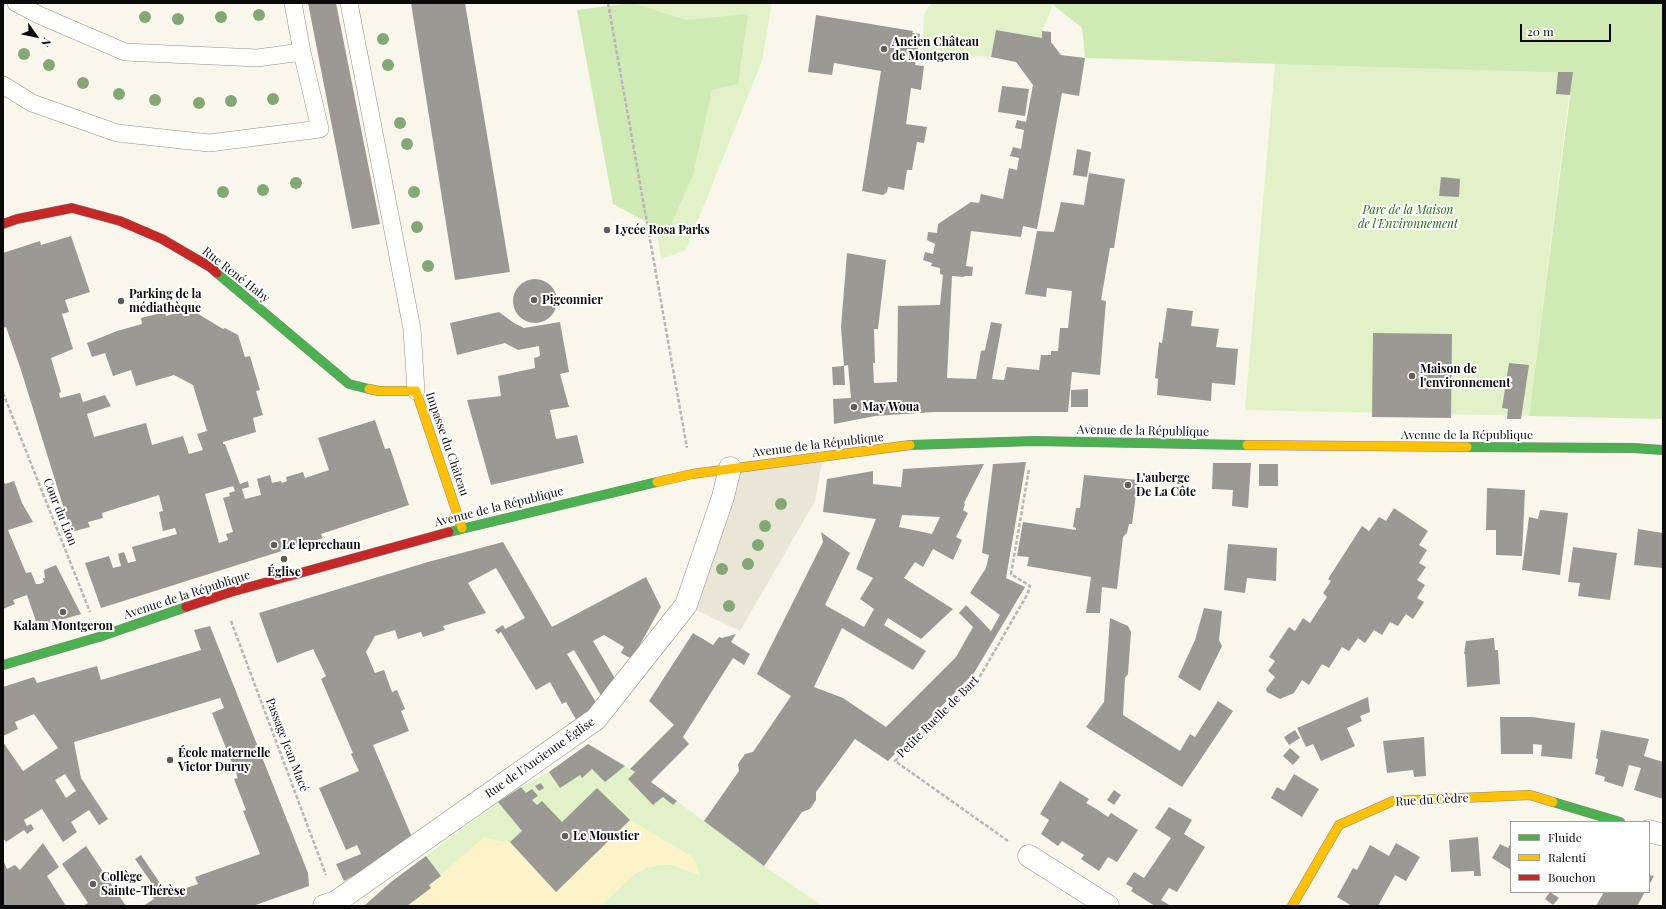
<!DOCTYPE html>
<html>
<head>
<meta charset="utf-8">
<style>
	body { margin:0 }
	#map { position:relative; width:1666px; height:909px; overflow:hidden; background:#f9f7ec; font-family:"Playfair Display",serif }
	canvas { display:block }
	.frame { position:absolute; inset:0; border:4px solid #0a0a0a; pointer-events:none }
	.legend { position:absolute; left:1510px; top:821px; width:140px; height:72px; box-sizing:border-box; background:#fff; border:1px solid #9d9d9d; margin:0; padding:5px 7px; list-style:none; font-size:12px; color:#0a0a0a }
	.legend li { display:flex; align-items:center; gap:8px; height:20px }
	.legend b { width:20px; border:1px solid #9d9d9d }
	.north { position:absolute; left:16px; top:16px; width:40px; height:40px; -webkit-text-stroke:3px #fff; paint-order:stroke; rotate:123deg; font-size:11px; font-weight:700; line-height:16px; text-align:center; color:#0a0a0a }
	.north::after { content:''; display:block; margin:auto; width:14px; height:18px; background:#0a0a0a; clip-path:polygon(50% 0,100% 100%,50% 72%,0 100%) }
	.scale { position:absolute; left:1520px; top:24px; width:91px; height:18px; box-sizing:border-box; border:2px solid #0a0a0a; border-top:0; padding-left:5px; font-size:12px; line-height:14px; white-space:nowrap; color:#0a0a0a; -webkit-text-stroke:3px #fff; paint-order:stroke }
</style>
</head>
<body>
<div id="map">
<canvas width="1666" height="909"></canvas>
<div class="frame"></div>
<ul class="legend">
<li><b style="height:5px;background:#4caf50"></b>Fluide</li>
<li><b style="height:5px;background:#ffc107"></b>Ralenti</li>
<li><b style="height:5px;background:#c62828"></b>Bouchon</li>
</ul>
<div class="north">N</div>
<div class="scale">20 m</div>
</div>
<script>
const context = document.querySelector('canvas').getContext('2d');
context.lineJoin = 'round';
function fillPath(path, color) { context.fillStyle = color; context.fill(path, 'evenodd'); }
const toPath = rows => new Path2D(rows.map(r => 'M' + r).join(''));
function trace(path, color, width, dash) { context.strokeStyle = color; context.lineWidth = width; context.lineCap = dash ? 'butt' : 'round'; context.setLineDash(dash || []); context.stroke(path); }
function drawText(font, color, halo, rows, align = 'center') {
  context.font = font + ' "Playfair Display",serif'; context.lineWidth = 4; context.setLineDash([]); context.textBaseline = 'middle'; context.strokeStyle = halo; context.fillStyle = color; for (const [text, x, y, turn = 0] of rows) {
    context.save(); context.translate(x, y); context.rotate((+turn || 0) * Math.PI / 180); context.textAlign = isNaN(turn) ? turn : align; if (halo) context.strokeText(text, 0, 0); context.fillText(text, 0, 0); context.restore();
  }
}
fillPath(toPath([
	[624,3,772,3,762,61,686,250,661,259],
	[931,3,1054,3,1042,31,1042,38,996,30,991,57,922,52,924,14],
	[1275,63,1572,73,1529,416,1245,410],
	[588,744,658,787,764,866,823,906,366,906,365,905,391,882,498,802,521,787,549,772]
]), '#e1f2c9');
fillPath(toPath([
	[633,3,686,20,748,14,738,84,712,90,693,175,667,233,613,204,577,10],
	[1054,3,1663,3,1663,419,1529,416,1573,73,1085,58,1082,28,1053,5]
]), '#d0eab6');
fillPath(toPath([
	[630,820,693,857,701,876,672,865,660,865,647,868,635,874,601,906,407,906,431,888,429,885,483,838,510,842,556,892]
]), '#fcf3ca');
fillPath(toPath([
	[823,456,815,501,740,631,686,605,730,468]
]), '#eae6d7');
fillPath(toPath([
	[308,3,336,3,380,224,352,229],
	[411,3,465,3,510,272,455,280],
	[816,15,913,31,912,33,920,34,915,65,924,66,921,90,911,88,906,124,927,127,924,143,917,142,912,170,907,170,904,190,888,187,887,192,883,195,862,191,881,71,834,63,832,75,808,72],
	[996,30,1042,38,1042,31,1051,32,1051,42,1061,55,1085,58,1079,96,1062,93,1037,229,1023,226,1021,237,971,231,966,266,973,267,972,276,965,276,964,277,952,276,947,378,976,379,981,351,985,350,991,322,1002,324,992,379,1004,380,1007,367,1039,370,1041,355,1051,355,1051,351,1058,351,1060,328,1068,328,1072,291,1047,288,1046,297,1025,294,1037,231,1054,232,1061,202,1084,205,1089,173,1125,179,1114,248,1110,248,1101,300,1106,301,1100,375,1072,372,1068,412,934,412,875,416,834,424,833,399,851,398,848,365,844,366,841,327,847,253,886,260,878,329,874,329,875,363,873,363,874,383,897,382,898,306,940,305,943,275,940,274,940,268,931,266,932,263,923,260,925,252,933,254,935,244,927,240,928,232,937,233,938,224,971,202,979,203,981,194,1003,199,1009,168,1017,170,1019,158,1010,156,1013,147,1021,149,1024,130,1015,128,1017,120,1026,122,1033,85,1016,62,991,57],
	[1558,72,1573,72,1570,95,1556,94],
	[1002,86,1029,89,1025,116,998,112],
	[1077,149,1091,152,1087,177,1073,175],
	[1441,177,1460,179,1459,197,1439,196],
	[71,236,90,292,65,300,69,312,62,314,73,349,51,358,61,392,59,393,60,398,80,393,83,402,105,395,106,397,111,406,87,414,94,437,146,423,152,445,183,436,189,454,203,450,197,434,207,431,193,385,174,375,136,386,131,370,113,376,105,353,92,357,87,343,117,331,142,324,141,318,165,312,166,316,190,309,223,329,225,328,238,335,245,357,250,356,260,390,256,391,263,415,253,418,256,432,223,442,223,444,225,444,240,484,248,481,249,487,242,489,245,499,261,495,257,479,270,475,272,483,281,481,282,483,287,481,286,477,303,472,305,478,329,470,318,438,375,420,385,449,390,448,409,505,321,534,323,538,101,608,85,563,109,556,113,568,121,566,118,554,124,552,128,563,136,561,132,547,177,534,175,528,163,531,159,512,163,511,159,495,102,513,103,518,88,522,90,527,71,532,21,370,6,327,3,328,3,253,40,241,41,245],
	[233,486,235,491,229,493,230,496,223,498,233,532,226,534,228,540,219,543,205,494],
	'513 301a22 22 0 1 1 44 0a22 22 0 1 1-44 0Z',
	[1167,308,1193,311,1191,326,1219,329,1216,347,1238,349,1235,385,1212,383,1211,401,1157,395,1158,379,1155,378,1159,342,1162,343],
	[499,312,514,323,524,328,560,322,569,372,560,374,569,407,550,410,556,439,577,435,584,463,491,485,467,400,501,396,498,376,535,368,534,358,540,356,539,346,518,350,505,343,457,355,450,323],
	[1373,333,1452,334,1451,418,1372,417],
	[1509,363,1529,365,1521,419,1507,419,1508,409,1502,408],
	[844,366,845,385,833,385,832,367],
	[1088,389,1088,407,1071,407,1071,390],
	[1026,462,1006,578,1025,587,974,673,888,761,855,739,816,792,816,800,810,809,802,812,764,866,704,821,739,771,738,764,745,754,753,752,791,696,757,674,823,542,821,532,850,553,825,605,864,627,874,609,860,599,873,578,856,569,876,519,823,512,827,479,873,471,873,484,901,487,903,469,984,464,964,503,965,504,963,510,968,513,956,537,962,540,953,560,933,549,923,567,915,562,904,578,953,609,921,639,888,618,884,625,926,651,913,670,842,628,814,687,843,698,886,727,956,657,973,627,959,613,966,605,991,631,1000,615,970,593,986,568,989,555,982,553,993,464],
	[902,515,940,517,932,534,899,527],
	[1213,463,1251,463,1248,508,1232,506,1233,490,1212,489],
	[1259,464,1278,464,1278,486,1259,486],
	[1084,475,1138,480,1132,524,1129,524,1127,533,1123,537,1117,589,1102,587,1100,613,1086,613,1091,577,1027,566,1029,557,1017,556,1023,522,1076,530,1076,528,1073,527,1076,508,1080,508],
	[3,480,5,484,14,481,22,503,33,522,8,530,26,573,31,572,36,584,40,584,44,582,43,578,45,578,44,570,56,565,81,614,38,627,27,595,13,600,15,604,3,609],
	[1487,488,1525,490,1522,556,1496,555,1496,530,1486,530],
	[1394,508,1428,531,1419,545,1427,550,1419,563,1426,567,1417,580,1425,585,1417,598,1424,602,1413,619,1406,614,1398,626,1390,622,1382,635,1374,630,1365,643,1358,638,1349,651,1342,647,1329,668,1322,664,1309,685,1302,680,1294,693,1280,699,1267,692,1266,689,1275,677,1268,671,1275,661,1269,657,1289,627,1295,631,1303,618,1310,623,1327,597,1323,593,1331,581,1328,579,1362,526,1369,531,1379,517,1386,521],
	[1540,510,1568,513,1560,575,1522,570,1529,517,1538,519],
	[1638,529,1663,533,1663,568,1634,565],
	[503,542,552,627,646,577,661,607,632,659,621,653,624,647,604,635,593,641,617,682,603,699,574,650,567,654,597,704,578,723,566,702,562,704,550,682,536,690,501,632,498,634,495,630,503,625,505,629,525,618,496,568,468,583,486,613,443,626,445,630,423,637,421,632,398,639,395,630,375,636,366,652,375,673,384,670,392,692,397,690,405,709,401,711,409,731,373,745,414,842,344,881,336,864,361,854,357,845,346,850,319,788,359,771,351,754,353,753,321,679,326,676,313,649,277,663,259,613,428,562],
	[1228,544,1277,548,1276,581,1247,578,1245,593,1224,590],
	[1573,547,1617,553,1610,600,1578,596,1580,583,1568,582],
	[1204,608,1222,611,1219,640,1222,646,1200,691,1178,677,1195,640],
	[1110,618,1128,626,1131,632,1128,674,1125,678,1123,715,1180,751,1190,734,1195,737,1218,701,1233,711,1182,787,1086,727,1104,702],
	[210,626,308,873,309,886,253,906,143,906,154,899,147,889,153,885,135,859,141,855,162,886,156,890,160,897,198,884,195,877,260,854,243,811,246,810,234,779,238,778,212,713,224,708,220,698,74,742,81,778,108,819,99,825,89,810,71,822,77,832,63,842,42,809,24,820,27,826,31,824,34,829,27,834,24,830,6,842,3,838,3,742,23,771,58,748,34,714,15,722,18,729,3,736,3,687,34,677,37,683,97,666,101,680,201,650,194,630],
	[65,774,76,791,66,798,55,780],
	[693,633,713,645,719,637,722,638,736,634,731,642,750,654,744,665,733,658,683,737,689,744,651,782,677,801,673,805,663,797,653,805,628,779,635,772,630,769,674,725,649,701],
	[1494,638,1495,650,1498,650,1500,684,1467,687,1465,654,1464,654,1466,641],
	[1368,697,1370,712,1360,716,1362,721,1347,728,1355,746,1321,761,1313,744,1306,747,1297,728],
	[1500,717,1532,717,1575,723,1572,759,1541,756,1542,745,1533,744,1533,754,1501,754],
	[1295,730,1300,738,1289,745,1284,737],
	[1601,730,1649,739,1644,756,1663,762,1663,799,1634,790,1641,768,1629,765,1623,787,1604,781,1605,777,1595,774,1598,759,1596,758],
	[1424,737,1426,776,1414,777,1413,770,1387,773,1383,741],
	[588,744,625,766,605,782,592,769,582,778,580,775,560,788,549,772],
	[1290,748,1300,757,1293,765,1283,756],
	[1294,774,1319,789,1302,817,1271,798,1277,787,1284,791],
	[1060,781,1089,799,1086,803,1098,810,1108,817,1111,813,1138,830,1117,862,1108,857,1099,871,1081,859,1084,855,1062,841,1058,846,1041,834,1049,820,1040,814],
	[541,783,544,788,539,791,535,786],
	[521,787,526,793,532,789,538,796,532,800,537,805,542,801,562,822,597,788,630,820,556,892,510,842,522,831,498,802],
	[1114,790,1121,795,1114,805,1107,800],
	[1169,807,1192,820,1184,834,1205,847,1177,892,1169,888,1161,900,1171,906,1155,906,1131,891,1133,888,1126,884,1134,872,1144,878,1171,838,1155,828],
	[1478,837,1481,876,1474,876,1474,871,1451,872,1449,840],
	[43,843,59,867,47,876,66,906,3,906,3,860,7,869,15,865,20,870],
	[1396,843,1420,857,1406,881,1395,875,1378,906,1352,906,1337,897,1353,868,1357,870,1370,845,1389,856],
	[1511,843,1511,870,1492,858,1500,844,1508,848],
	[86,846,126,906,83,906,88,903,62,864],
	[426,856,441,876,429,885,431,888,407,906,366,906,365,905,391,882],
	[1649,875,1654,876,1649,885],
	[1550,892,1559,898,1553,905,1545,899],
	[1604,892,1645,892,1637,906,1596,906]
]), '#9b9993');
const lane = toPath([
	[16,3,39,15,125,52,257,58,302,52,293,3],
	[349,3,412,329,416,391],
	[3,85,32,103,117,133,209,143,320,129,302,52]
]);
const street = toPath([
	[1649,831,1663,835],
	[1029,856,1108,906],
	[324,906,336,902,596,719,686,605,723,497,730,468]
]);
const fast = toPath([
	[217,273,349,384,369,389],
	[910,445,1034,441,1247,445],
	[1467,447,1633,448,1663,450],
	[449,532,657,482],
	[3,665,99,637,186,607],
	[1553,802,1620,822]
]);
const slow = toPath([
	[369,389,379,391,416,391,462,528],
	[1247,445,1467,447],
	[657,482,692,474,910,445],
	[1292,906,1339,825,1393,801,1530,795,1553,802]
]);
const jam = toPath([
	[3,224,17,219,72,208,120,221,162,239,210,267,217,273],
	[186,607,231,592,449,532]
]);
trace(lane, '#92918c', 18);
trace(street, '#92918c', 23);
trace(fast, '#888782', 10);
trace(slow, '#888782', 10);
trace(jam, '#888782', 10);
trace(toPath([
	[608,3,687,448],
	[3,393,90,612],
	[231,621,326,875],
	[1008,841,895,761,979,678,1027,595,1030,586,1011,574,1029,469]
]), '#b7b6b5', 2.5, [4, 2]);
trace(lane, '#fefefc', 17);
trace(street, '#fefefc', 22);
trace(fast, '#4caf50', 9);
trace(slow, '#ffc107', 9);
trace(jam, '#c62828', 9);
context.fillStyle = '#84a776';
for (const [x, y] of [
	[259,15],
	[145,17],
	[221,17],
	[178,19],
	[383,39],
	[24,54],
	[49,65],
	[388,65],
	[83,83],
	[119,94],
	[273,99],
	[155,100],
	[231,101],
	[199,103],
	[400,123],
	[407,144],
	[296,183],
	[263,190],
	[223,192],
	[414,192],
	[417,227],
	[428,266],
	[781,504],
	[765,526],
	[758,545],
	[748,564],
	[722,569],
	[729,606]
]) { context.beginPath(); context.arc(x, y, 6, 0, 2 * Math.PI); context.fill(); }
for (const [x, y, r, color] of [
	[884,49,4,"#5e5d59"],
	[607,230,4,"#5e5d59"],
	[534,300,4,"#5e5d59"],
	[121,301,4,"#5e5d59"],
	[1412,376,4,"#5e5d59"],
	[854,407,4,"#5e5d59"],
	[1128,485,4,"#5e5d59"],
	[274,545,4,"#5e5d59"],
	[284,559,4,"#5e5d59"],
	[63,612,4,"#5e5d59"],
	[170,760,4,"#5e5d59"],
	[565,836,4,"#5e5d59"],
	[93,884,4,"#5e5d59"]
]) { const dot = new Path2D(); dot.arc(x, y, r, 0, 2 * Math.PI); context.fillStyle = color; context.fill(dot); trace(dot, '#fff', 1.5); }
drawText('bold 12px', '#0a0a0a', '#fff', [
	["Ancien Château",892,42],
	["de Montgeron",892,56],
	["Lycée Rosa Parks",615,230],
	["Parking de la",129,294],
	["médiathèque",129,308],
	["Pigeonnier",542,300],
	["Maison de",1420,369],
	["l'environnement",1420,383],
	["May Woua",862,407],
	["L'auberge",1136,478],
	["De La Côte",1136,492],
	["Le leprechaun",282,545],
	["Église",284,572,"center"],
	["Kalam Montgeron",63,626,"center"],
	["École maternelle",178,753],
	["Victor Duruy",178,767],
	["Le Moustier",573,836],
	["Collège",101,877],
	["Sainte-Thérèse",101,891]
], 'left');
drawText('italic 12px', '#246615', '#fff', [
	["Parc de la Maison",1408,210],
	["de l'Environnement",1408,224]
]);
drawText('12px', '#0a0a0a', '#fff', [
	["Rue René Haby",236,275,38],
	["Avenue de la République",1143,431,1],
	["Avenue de la République",1467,435],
	["Impasse du Château",447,444,71],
	["Avenue de la République",818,445,-7],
	["Avenue de la République",499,507,-14],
	["Cour du Lion",60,512,68],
	["Avenue de la République",187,595,-18],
	["Petite Ruelle de Bart",938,717,-45],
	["Passage Jean Macé",287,745,69],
	["Rue de l'Ancienne Église",540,758,-35],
	["Rue du Cèdre",1432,800,-3]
]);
</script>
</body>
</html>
